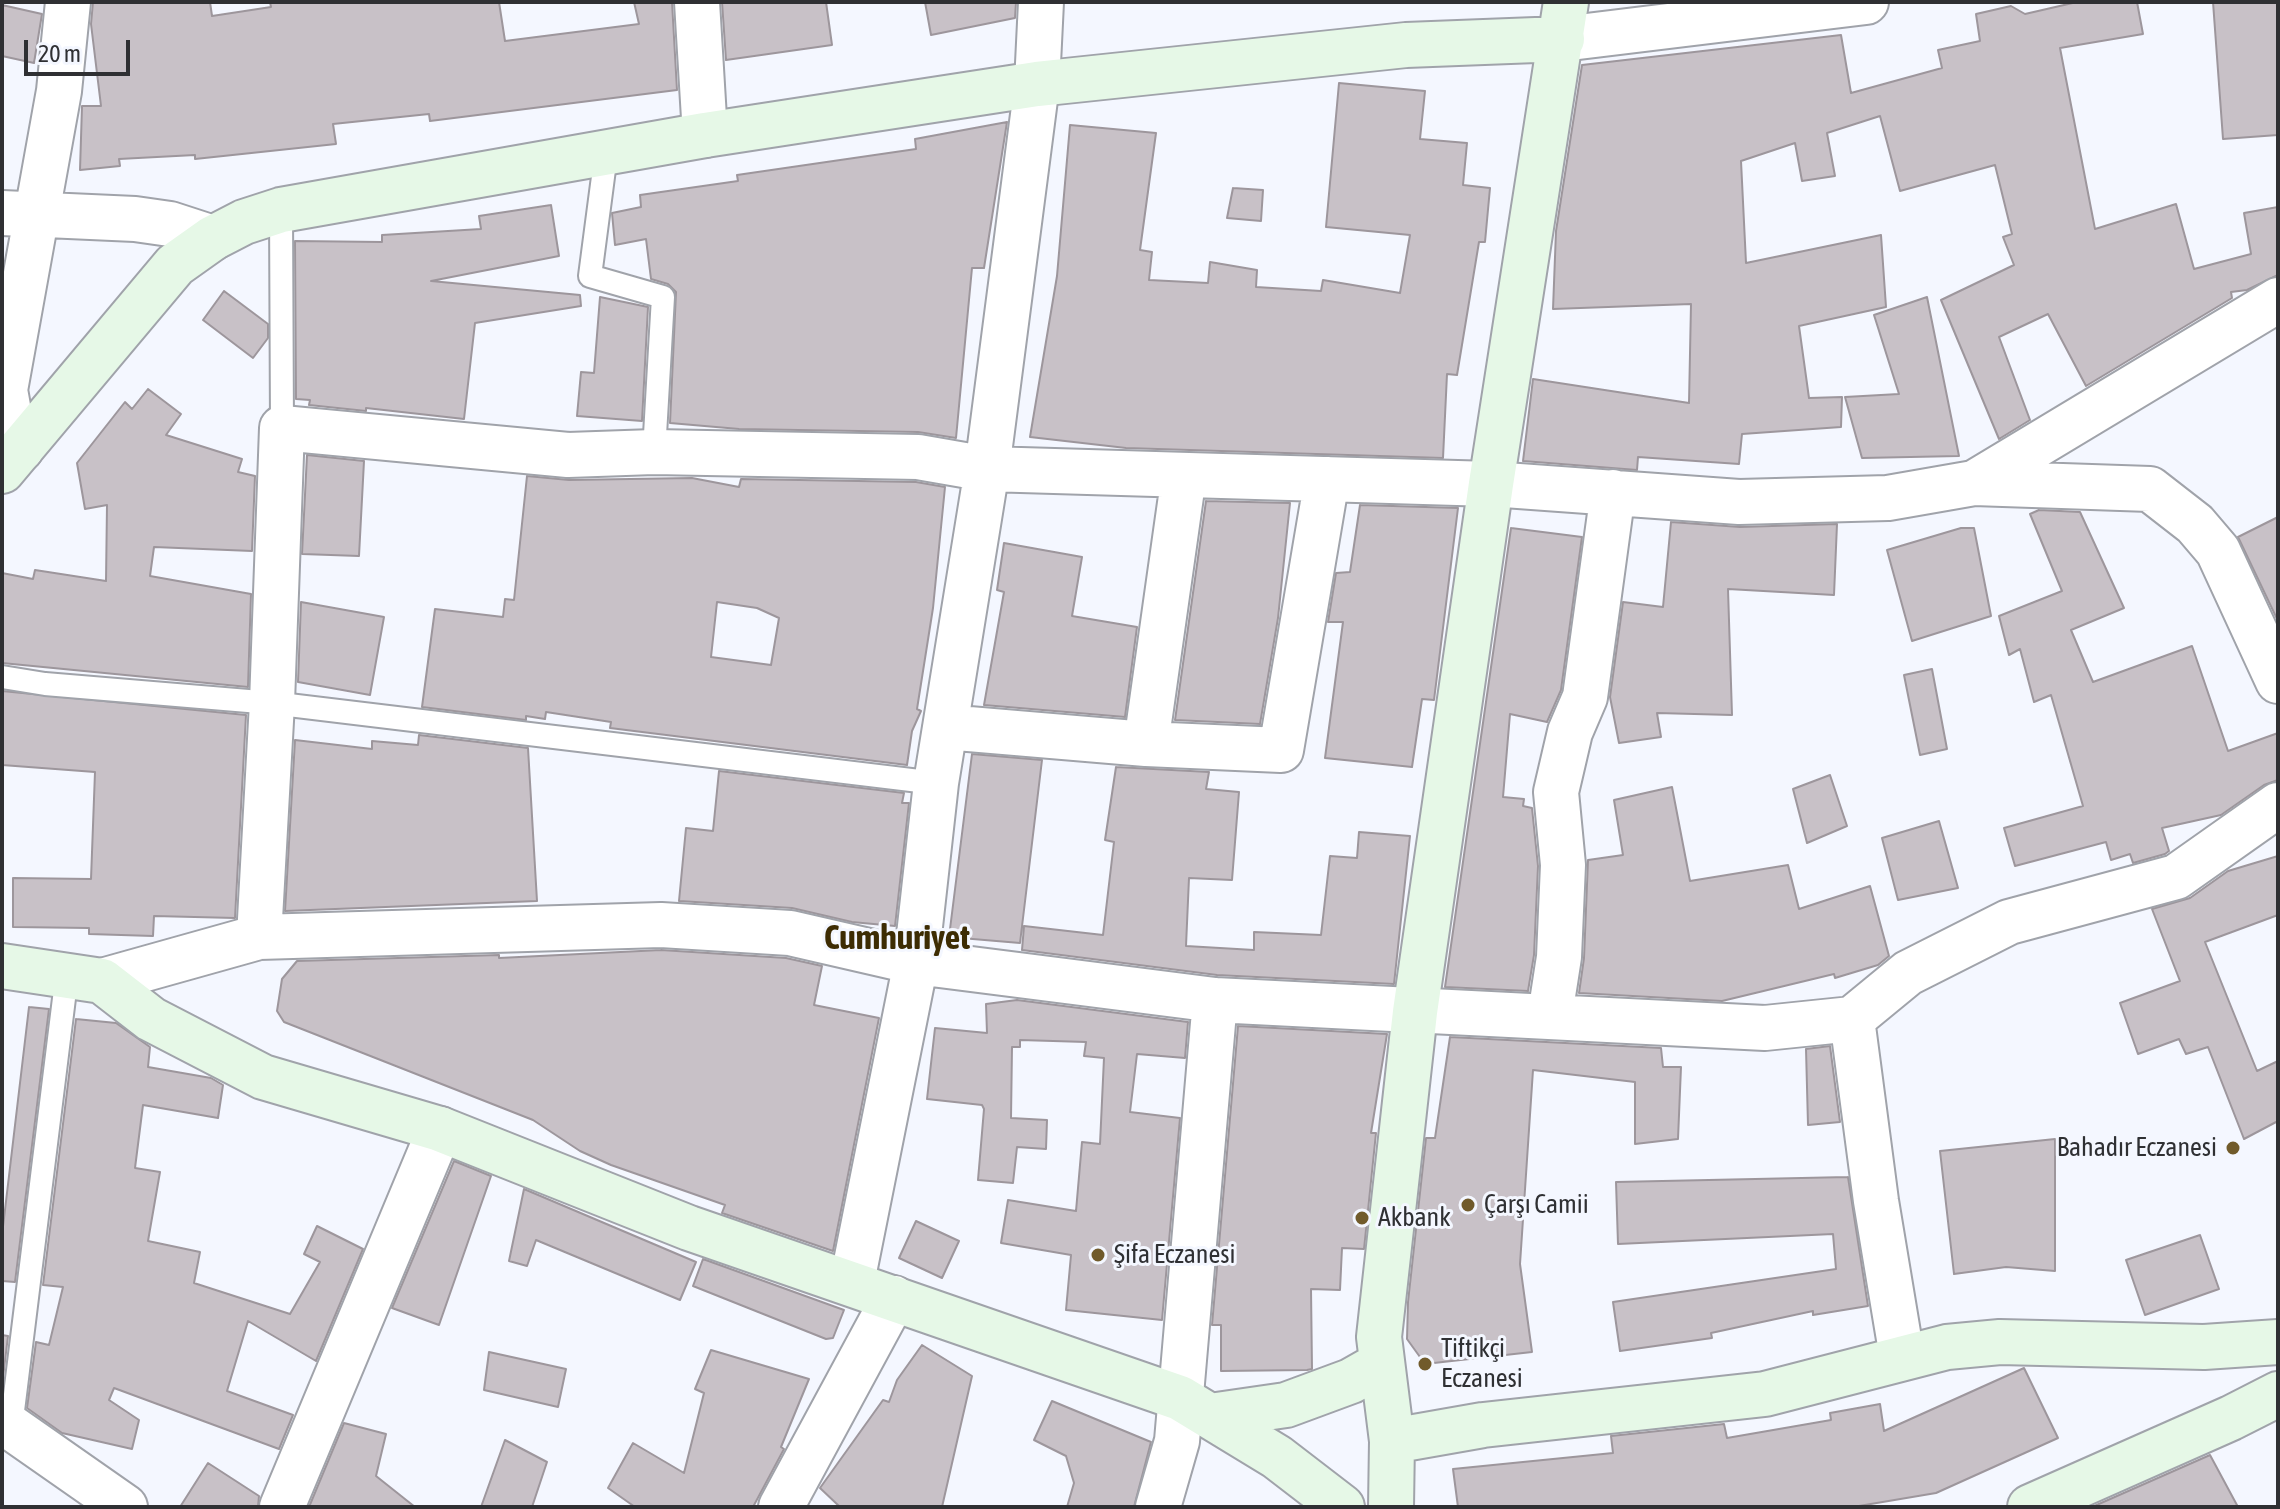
<!DOCTYPE html>
<html>
<head>
<meta charset="utf-8">
<style>
	body { margin:0 }
	#map { position:relative; width:2280px; height:1509px; overflow:hidden; background:#f4f7ff; font-family:"Asap Condensed",sans-serif }
	canvas { display:block }
	.frame { position:absolute; inset:0; border:4px solid #2f3033; pointer-events:none }
	.scale { position:absolute; left:24px; top:40px; width:106px; height:36px; box-sizing:border-box; border:4px solid #2f3033; border-top:0; padding-left:10px; font-size:24px; line-height:28px; white-space:nowrap; color:#2f3033; -webkit-text-stroke:6px #f4f7ff; paint-order:stroke }
</style>
</head>
<body>
<div id="map">
<canvas width="2280" height="1509"></canvas>
<div class="frame"></div>
<div class="scale">20 m</div>
</div>
<script>
const context = document.querySelector('canvas').getContext('2d');
context.lineJoin = 'round';
function fillPath(path, color) { context.fillStyle = color; context.fill(path, 'evenodd'); }
const toPath = rows => new Path2D(rows.map(r => 'M' + r).join(''));
function trace(path, color, width, dash) { context.strokeStyle = color; context.lineWidth = width; context.lineCap = dash ? 'butt' : 'round'; context.setLineDash(dash || []); context.stroke(path); }
function drawText(font, color, halo, rows, align = 'center') {
  context.font = font + ' "Asap Condensed",sans-serif'; context.lineWidth = 6; context.setLineDash([]); context.textBaseline = 'middle'; context.strokeStyle = halo; context.fillStyle = color; for (const [text, x, y, turn = 0] of rows) {
    context.save(); context.translate(x, y); context.rotate((+turn || 0) * Math.PI / 180); context.textAlign = isNaN(turn) ? turn : align; if (halo) context.strokeText(text, 0, 0); context.fillText(text, 0, 0); context.restore();
  }
}
const building = toPath([
	[93,2,210,2,212,16,271,7,270,2,499,2,505,41,639,24,634,2,672,2,677,90,430,121,429,114,333,124,336,144,195,159,195,155,119,159,120,166,80,170,82,106,101,106,91,24,93,2],
	[722,2,826,2,832,45,726,60,722,2],
	[925,2,1016,2,1015,18,931,35,925,2],
	[2077,2,2137,2,2143,34,2060,48,2095,229,2176,204,2194,269,2251,254,2244,213,2278,207,2278,275,2247,290,2231,292,2232,298,2086,386,2048,314,1999,337,2030,420,1999,439,1941,300,2014,265,2003,237,2012,234,1995,165,1900,191,1880,116,1827,133,1835,176,1802,181,1795,143,1741,161,1746,263,1881,235,1886,307,1799,326,1809,398,1842,397,1841,427,1742,434,1739,464,1638,457,1637,470,1523,461,1533,379,1689,403,1691,304,1553,309,1556,231,1582,65,1841,35,1851,93,1942,68,1938,50,1980,41,1976,14,2011,6,2025,14,2077,2],
	[2213,2,2278,2,2278,135,2223,139,2213,2],
	[2,5,42,14,34,63,2,56,2,5],
	[1339,83,1425,91,1420,139,1467,143,1463,185,1490,188,1485,242,1479,242,1457,375,1447,374,1443,458,1126,448,1030,437,1057,276,1070,125,1156,133,1140,250,1152,252,1149,280,1208,283,1210,262,1257,270,1256,287,1321,291,1323,280,1400,293,1410,235,1326,227,1339,83],
	[1007,122,984,268,972,268,956,438,918,432,739,429,670,423,676,292,668,284,651,279,646,239,615,245,612,213,641,207,640,195,738,181,737,175,916,149,915,139,1007,122],
	[1233,188,1263,190,1261,221,1227,218,1233,188],
	[551,205,559,256,431,281,580,295,581,306,475,323,464,419,366,408,366,411,309,405,310,400,296,399,295,241,382,242,382,235,481,229,479,216,551,205],
	[224,291,268,324,268,338,253,358,203,320,224,291],
	[600,297,648,307,642,421,577,416,581,372,594,373,600,297],
	[1927,297,1959,456,1862,458,1845,397,1899,394,1874,315,1927,297],
	[148,389,181,414,166,435,242,459,238,472,255,476,252,551,154,547,150,576,251,594,248,687,2,663,2,573,33,579,35,570,106,581,107,505,85,509,77,463,125,402,132,409,148,389],
	[307,455,364,461,359,556,302,554,307,455],
	[527,476,569,480,692,478,739,487,741,479,916,482,945,487,933,608,917,709,921,711,912,731,907,765,610,728,611,722,546,712,545,719,526,716,526,720,422,707,435,609,503,617,505,599,514,600,527,476],
	[717,602,757,608,779,618,771,665,711,657,717,602],
	[1206,501,1290,503,1278,618,1260,724,1175,720,1206,501],
	[1360,505,1458,508,1434,700,1422,699,1412,767,1325,758,1343,622,1328,622,1336,573,1350,572,1360,505],
	[2039,510,2080,512,2124,608,2071,630,2093,682,2192,646,2228,751,2278,733,2278,780,2264,785,2221,815,2162,828,2169,851,2165,854,2133,863,2130,854,2111,860,2106,842,2015,866,2004,828,2083,806,2051,695,2034,702,2020,649,2009,655,1999,616,2062,591,2030,514,2039,510],
	[2278,517,2278,621,2238,537,2278,517],
	[1671,522,1740,527,1837,524,1834,595,1728,589,1732,715,1657,713,1661,737,1619,743,1610,697,1623,602,1663,607,1671,522],
	[1511,528,1582,537,1561,690,1547,722,1510,714,1503,797,1524,799,1523,806,1532,808,1538,866,1534,955,1528,991,1445,987,1511,528],
	[1961,528,1974,528,1991,616,1912,641,1887,550,1961,528],
	[1004,543,1082,557,1072,616,1137,627,1125,717,984,705,1004,592,997,590,1004,543],
	[301,602,384,617,370,695,298,682,301,602],
	[1932,669,1947,749,1920,755,1904,675,1932,669],
	[2,691,246,715,235,918,154,916,153,936,89,934,89,928,13,927,13,878,91,879,95,772,2,765,2,691],
	[419,735,528,748,537,901,285,911,295,740,372,749,372,741,418,745,419,735],
	[972,754,1042,760,1020,943,949,937,972,754],
	[1116,767,1209,772,1206,789,1239,792,1232,880,1189,878,1186,946,1254,950,1254,932,1321,935,1330,856,1357,858,1359,832,1410,836,1394,984,1217,975,1022,950,1024,926,1103,935,1114,842,1105,840,1116,767],
	[719,771,904,793,902,803,909,803,895,926,852,922,792,908,679,901,686,828,713,831,719,771],
	[1830,775,1847,826,1807,843,1793,789,1830,775],
	[1672,787,1690,881,1788,865,1799,909,1870,886,1889,956,1878,965,1835,978,1834,974,1722,1001,1579,993,1584,958,1588,860,1623,855,1614,800,1672,787],
	[1939,821,1958,888,1898,900,1882,838,1939,821],
	[2278,856,2278,915,2205,942,2257,1071,2278,1061,2278,1121,2244,1139,2208,1047,2186,1054,2179,1039,2138,1054,2120,1003,2180,981,2152,909,2190,898,2228,871,2278,856],
	[661,950,786,958,822,966,814,1005,879,1018,833,1251,722,1213,725,1205,611,1165,580,1151,533,1120,284,1022,277,1011,282,979,297,961,499,955,499,958,661,950],
	[1017,1000,1188,1022,1185,1058,1137,1054,1130,1112,1180,1118,1162,1320,1066,1310,1071,1255,1001,1243,1008,1200,1076,1211,1082,1142,1100,1144,1104,1058,1084,1056,1086,1042,1020,1040,1020,1047,1012,1047,1011,1118,1047,1120,1046,1149,1017,1147,1013,1183,978,1180,984,1109,982,1105,927,1099,935,1028,987,1033,986,1004,1017,1000],
	[29,1007,49,1009,15,1282,2,1281,2,1235,29,1007],
	[76,1019,116,1023,150,1047,148,1067,211,1078,223,1085,218,1118,143,1105,135,1168,160,1172,148,1241,200,1252,194,1283,290,1314,320,1262,304,1254,317,1226,363,1249,316,1361,248,1321,227,1391,293,1415,279,1449,114,1388,109,1400,139,1420,132,1449,62,1433,27,1408,36,1342,49,1345,63,1287,43,1285,76,1019],
	[1238,1026,1387,1034,1371,1133,1376,1133,1364,1249,1342,1248,1340,1290,1311,1289,1312,1369,1307,1370,1221,1371,1221,1325,1212,1325,1238,1026],
	[1450,1037,1661,1048,1663,1067,1681,1067,1678,1139,1635,1144,1635,1082,1533,1070,1520,1264,1532,1352,1425,1364,1407,1339,1408,1302,1426,1138,1435,1138,1450,1037],
	[1830,1046,1840,1122,1808,1125,1806,1049,1830,1046],
	[2055,1139,2055,1271,2006,1267,1954,1274,1940,1151,2055,1139],
	[454,1161,491,1176,439,1325,392,1308,454,1161],
	[1848,1177,1868,1306,1813,1315,1813,1311,1711,1333,1712,1338,1620,1351,1613,1302,1836,1269,1833,1234,1618,1244,1616,1182,1848,1177],
	[524,1189,696,1262,680,1300,536,1240,527,1266,509,1261,524,1189],
	[916,1221,959,1241,942,1278,899,1258,916,1221],
	[2200,1235,2219,1289,2145,1315,2126,1260,2200,1235],
	[703,1259,844,1310,833,1338,826,1339,693,1286,703,1259],
	[2,1335,8,1336,2,1386,2,1335],
	[922,1345,972,1376,942,1507,840,1507,820,1488,883,1400,889,1402,897,1380,922,1345],
	[711,1350,809,1379,781,1447,784,1449,753,1507,635,1507,608,1488,633,1443,684,1473,704,1393,695,1389,711,1350],
	[489,1352,566,1369,558,1407,484,1390,489,1352],
	[2024,1368,2058,1438,1936,1493,1853,1507,1458,1507,1453,1469,1613,1453,1611,1436,1724,1424,1727,1438,1831,1420,1830,1413,1880,1404,1884,1431,2024,1368],
	[1052,1401,1151,1442,1134,1507,1067,1507,1074,1483,1066,1456,1034,1440,1052,1401],
	[344,1423,386,1434,376,1476,415,1507,309,1507,344,1423],
	[505,1440,547,1462,532,1507,481,1507,505,1440],
	[2210,1455,2238,1507,2092,1507,2210,1455],
	[208,1463,259,1496,258,1507,180,1507,208,1463]
]);
fillPath(building, '#c8c1c7');
trace(building, '#9d969c', 2);
const lane = toPath([
	[606,154,590,276,663,297,654,452],
	[281,210,282,428],
	[2,677,45,684,272,703,936,783],
	[11,1427,67,974]
]);
const street = toPath([
	[697,2,705,135],
	[1562,39,1866,2],
	[2,213,135,219,170,224,213,238],
	[21,449,12,429,5,390,59,91,68,2],
	[1974,483,2278,300],
	[945,727,1146,744,1281,750,1327,479],
	[1146,744,1184,475],
	[259,937,272,703,282,428,568,455,654,452,918,457,987,469,1491,484,1739,502,1888,498,1974,483,2150,489,2195,524,2218,551,2278,681],
	[102,981,259,937,661,925,790,933,916,962,1215,1000,1765,1028,1852,1019,1908,973,2009,922,2176,877,2278,805],
	[1550,1015,1559,957,1563,865,1556,792,1570,732,1585,697,1613,492],
	[1852,1019,1876,1201,1902,1357],
	[852,1282,916,962,936,783,987,469,1037,84,1041,2],
	[2,1421,125,1507],
	[282,1507,440,1129],
	[781,1507,894,1298],
	[1158,1507,1177,1441,1215,1000]
]);
const secondary = toPath([
	[2,471,175,265,213,238,244,222,281,210,705,135,1037,84,1406,45,1562,39],
	[2,966,102,981,151,1019,263,1077,440,1129,689,1228,1180,1398,1277,1457,1342,1507],
	[1210,1416,1286,1405,1351,1381,1381,1364],
	[1392,1441,1483,1425,1765,1394,1947,1347,2000,1342,2204,1347,2278,1342],
	[1391,1507,1392,1441,1379,1337,1415,1012,1491,484,1566,2],
	[2030,1507,2231,1418,2278,1394]
]);
trace(lane, '#a0a3aa', 26);
trace(street, '#a0a3aa', 48);
trace(secondary, '#a0a3aa', 48);
trace(lane, '#fff', 22);
trace(street, '#fff', 44);
trace(secondary, '#e6f8e7', 44);
for (const [x, y, r, color] of [
	[2233,1148,8,"#715b2b"],
	[1468,1205,8,"#715b2b"],
	[1362,1218,8,"#715b2b"],
	[1098,1255,8,"#715b2b"],
	[1425,1364,8,"#715b2b"]
]) { const dot = new Path2D(); dot.arc(x, y, r, 0, 2 * Math.PI); context.fillStyle = color; context.fill(dot); trace(dot, '#f4f7ff', 3); }
drawText('26px', '#2f3033', '#f4f7ff', [
	["Bahadır Eczanesi",2217,1148,"right"],
	["Çarşı Camii",1484,1205],
	["Akbank",1378,1218],
	["Şifa Eczanesi",1114,1255],
	["Tiftikçi",1441,1349],
	["Eczanesi",1441,1379]
], 'left');
drawText('bold 34px', '#3d2c03', '#f4f7ff', [
	["Cumhuriyet",897,938]
]);
</script>
</body>
</html>
